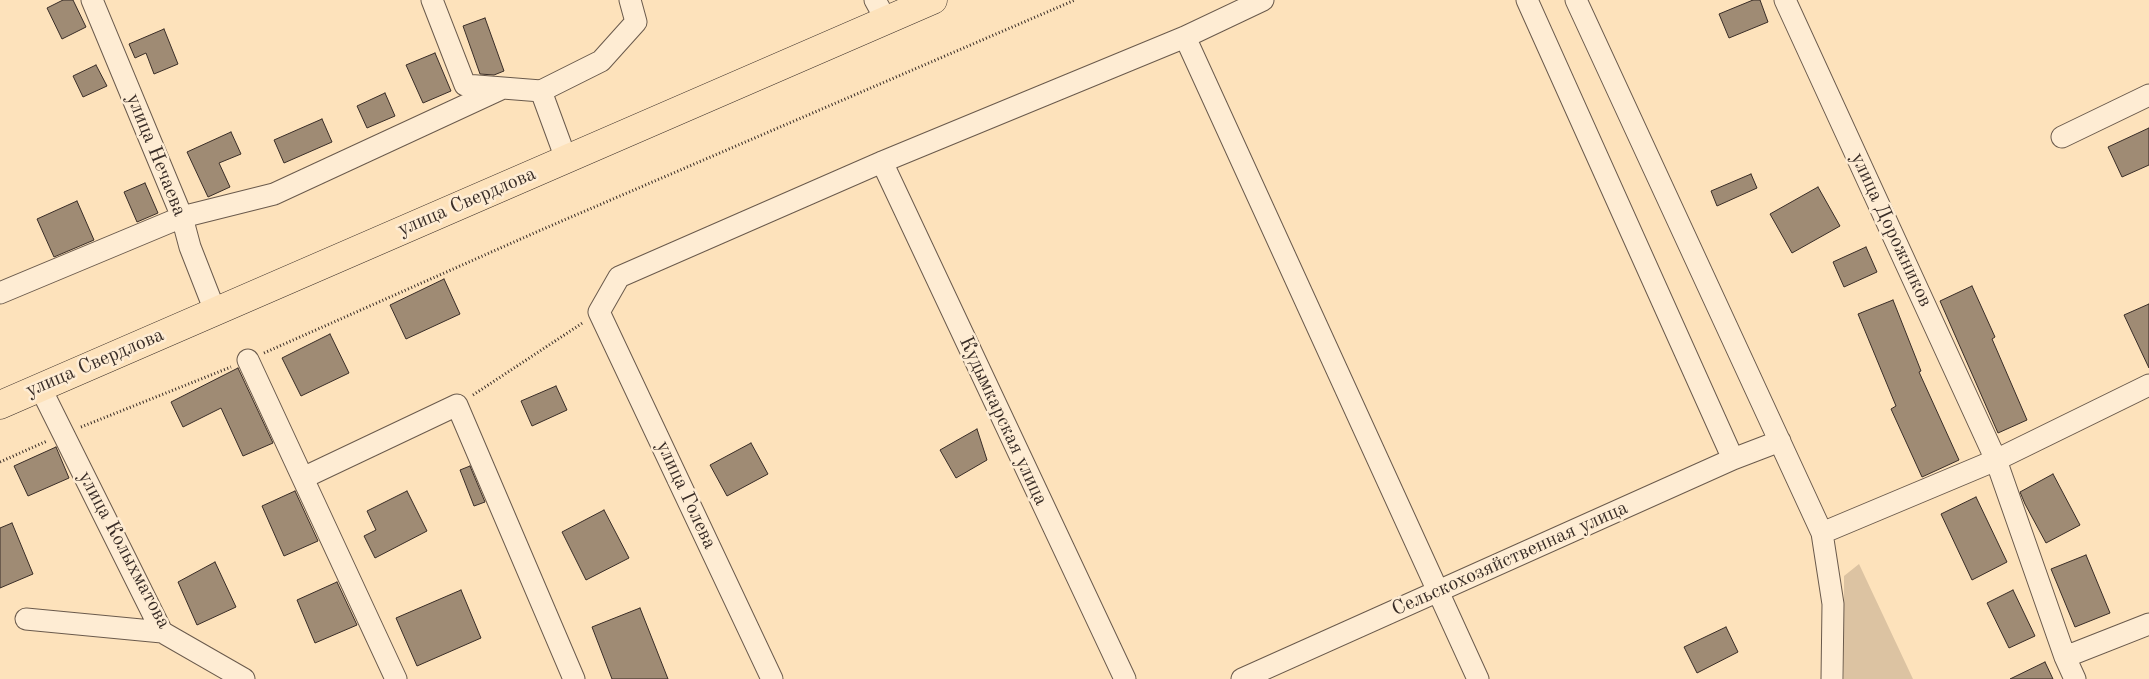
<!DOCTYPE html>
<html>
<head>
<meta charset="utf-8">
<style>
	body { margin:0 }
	canvas { display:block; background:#fde2bb }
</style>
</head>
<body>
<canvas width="2149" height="679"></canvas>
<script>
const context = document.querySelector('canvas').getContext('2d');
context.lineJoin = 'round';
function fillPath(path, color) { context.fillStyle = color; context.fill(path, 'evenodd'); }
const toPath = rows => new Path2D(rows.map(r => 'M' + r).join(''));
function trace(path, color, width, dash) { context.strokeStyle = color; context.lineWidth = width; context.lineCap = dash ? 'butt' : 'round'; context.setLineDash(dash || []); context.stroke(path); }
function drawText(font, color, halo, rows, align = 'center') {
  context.font = font + ' "Old Standard TT",serif'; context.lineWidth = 5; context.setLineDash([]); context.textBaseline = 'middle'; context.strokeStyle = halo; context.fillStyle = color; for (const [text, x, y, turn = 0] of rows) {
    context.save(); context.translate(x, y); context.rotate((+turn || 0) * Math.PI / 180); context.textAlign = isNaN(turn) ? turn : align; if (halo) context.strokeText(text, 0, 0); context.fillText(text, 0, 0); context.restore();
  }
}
fillPath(toPath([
	[1859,564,1913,679,1844,679,1844,576]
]), '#dcc3a2');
const building = toPath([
	[63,0,73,0,86,27,62,39,47,8,63,0],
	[1753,0,1760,0,1768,22,1729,38,1719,14,1753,0],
	[485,18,504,71,494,75,480,74,463,26,485,18],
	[164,29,178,64,154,74,146,53,135,58,129,44,164,29],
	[435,53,451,91,423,103,406,65,435,53],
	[96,65,107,86,83,97,73,76,96,65],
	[385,93,395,116,367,128,357,106,385,93],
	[322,119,332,142,284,163,274,140,322,119],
	[2149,128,2149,165,2122,177,2108,147,2149,128],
	[231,132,241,154,219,163,230,187,208,197,187,152,231,132],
	[1751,174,1757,188,1717,206,1711,191,1751,174],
	[145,183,158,213,137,222,124,192,145,183],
	[1818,187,1840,226,1792,253,1770,214,1818,187],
	[77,201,94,240,54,257,37,219,77,201],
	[1866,247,1877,272,1844,287,1833,262,1866,247],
	[444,279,460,314,406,339,390,305,444,279],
	[1972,286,1995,337,1992,339,2027,420,1998,433,1940,301,1972,286],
	[1893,300,1921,371,1919,372,1959,460,1922,477,1891,409,1896,406,1858,314,1893,300],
	[2149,304,2149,368,2124,315,2149,304],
	[330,334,349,373,301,396,282,358,330,334],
	[238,368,273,443,243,456,221,408,183,427,171,402,238,368],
	[556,386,567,410,532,426,521,401,556,386],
	[977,429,987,460,956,478,940,450,977,429],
	[751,443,768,474,727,496,710,465,751,443],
	[56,447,69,478,28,496,14,466,56,447],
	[470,466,485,502,474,506,460,470,470,466],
	[2053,474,2080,525,2046,543,2025,504,2020,492,2053,474],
	[295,491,318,541,284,556,262,506,295,491],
	[407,491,427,531,375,558,364,536,376,530,367,511,407,491],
	[1976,497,2007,562,1972,580,1941,514,1976,497],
	[604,510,629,558,586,580,562,532,604,510],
	[12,523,33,574,0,588,0,528,12,523],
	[2086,555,2110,613,2075,627,2051,569,2086,555],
	[215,562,236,607,197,625,178,582,215,562],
	[337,582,357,625,315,643,297,600,337,582],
	[461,590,481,638,417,666,396,618,461,590],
	[2013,590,2035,636,2009,648,1987,603,2013,590],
	[640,608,668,679,612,679,592,627,640,608],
	[1726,627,1738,652,1697,673,1684,647,1726,627],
	[2045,662,2053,679,2010,679,2045,662]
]);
fillPath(building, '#9f8b74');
trace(building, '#392d27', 1);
const minor = toPath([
	[92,0,182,217,190,247,215,311],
	[432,0,465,85,541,91],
	[875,0,886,20],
	[1527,0,1733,459],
	[1576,0,1822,533,1833,604,1832,679],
	[1785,0,1996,460,2065,657,2075,679],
	[1185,37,1478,679],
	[541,91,601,61,636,22,630,0],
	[541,91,566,159],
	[2062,137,2149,95],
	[882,162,1125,679],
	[0,293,182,217,274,194,503,88],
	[248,360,396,679],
	[40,387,162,632,244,679],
	[303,478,457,405,574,679],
	[1822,533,1996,460,2149,385],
	[26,619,162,632],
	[2065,657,2149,624],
	[772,679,599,312,619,277,882,162,1185,37,1263,0],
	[1242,679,1733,459,1780,441]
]);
const major = toPath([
	[0,405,933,0]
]);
trace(minor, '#6a5a4c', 23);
trace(major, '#392d27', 29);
trace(toPath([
	[264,353,541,230,1075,0],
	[473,395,584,322],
	[81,427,231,367],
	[0,462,47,441]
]), '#392d27', 3, [1, 2.5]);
trace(minor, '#feecd3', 21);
trace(major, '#fde2bb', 28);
drawText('20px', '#392d27', '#feecd3', [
	["улица Нечаева",156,155,68],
	["улица Свердлова",467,202,-23],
	["улица Дорожников",1891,230,65],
	["улица Свердлова",95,363,-23],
	["Кудымкарская улица",1003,421,65],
	["улица Голева",686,495,65],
	["улица Колыхматова",124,550,62],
	["Сельскохозяйственная улица",1510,559,-24]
]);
</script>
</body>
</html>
